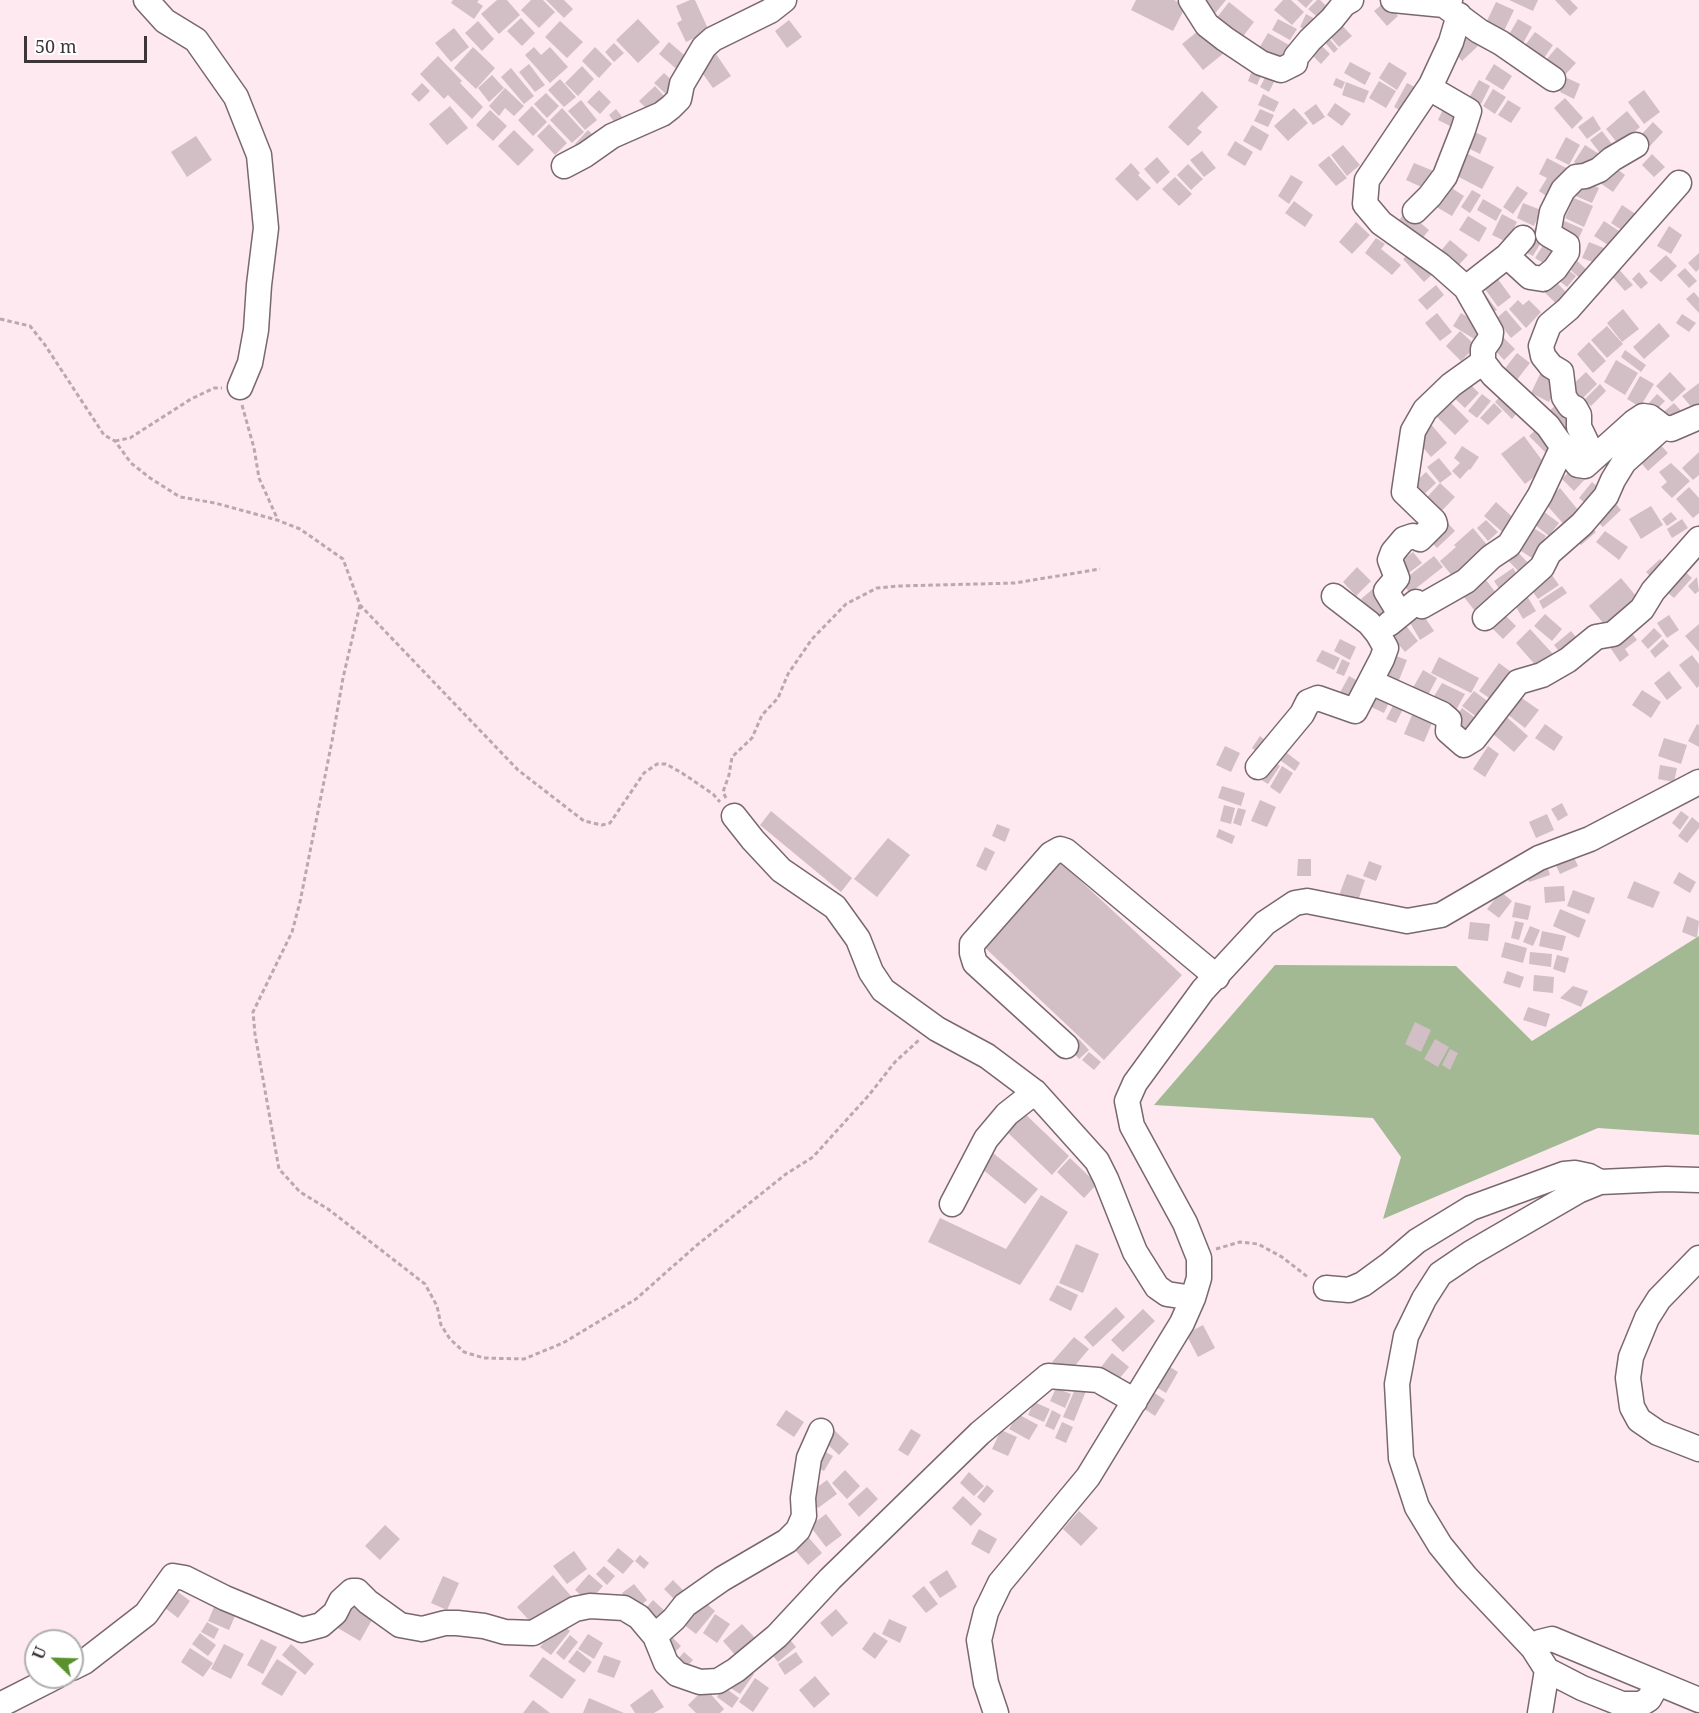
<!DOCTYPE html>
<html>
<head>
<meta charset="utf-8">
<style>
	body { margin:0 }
	#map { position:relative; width:1699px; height:1713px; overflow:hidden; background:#fee9f0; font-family:"Noto Serif",serif }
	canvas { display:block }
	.north { position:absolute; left:24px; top:1629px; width:60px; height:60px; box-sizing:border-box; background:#fff; border:2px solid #b1aeaf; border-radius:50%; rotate:293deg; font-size:16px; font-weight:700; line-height:24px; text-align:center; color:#3d3537 }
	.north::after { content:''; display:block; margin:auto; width:21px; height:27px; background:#5b912c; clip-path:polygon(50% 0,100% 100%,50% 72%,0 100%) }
	.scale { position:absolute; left:24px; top:36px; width:123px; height:27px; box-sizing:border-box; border:3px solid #3d3537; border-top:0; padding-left:8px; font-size:18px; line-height:21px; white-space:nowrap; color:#3d3537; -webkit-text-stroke:4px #fff; paint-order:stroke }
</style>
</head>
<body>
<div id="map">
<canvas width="1699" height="1713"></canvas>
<div class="north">U</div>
<div class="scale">50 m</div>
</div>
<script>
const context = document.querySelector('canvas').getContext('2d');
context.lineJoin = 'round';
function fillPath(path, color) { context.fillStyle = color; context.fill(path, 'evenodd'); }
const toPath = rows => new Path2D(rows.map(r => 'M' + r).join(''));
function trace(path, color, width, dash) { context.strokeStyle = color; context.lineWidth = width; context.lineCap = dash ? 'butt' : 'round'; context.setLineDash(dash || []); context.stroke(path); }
fillPath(toPath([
	[1699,936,1699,1135,1598,1128,1383,1219,1401,1157,1373,1118,1154,1105,1275,965,1456,966,1532,1041]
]), '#a2b993');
fillPath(toPath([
	[453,0,479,0,477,2,483,6,474,19,451,3],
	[497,0,507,0,520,15,499,34,481,14],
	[531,0,543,0,555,12,539,28,521,10],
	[546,0,564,0,573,9,564,18],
	[690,0,695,0,709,31,686,42,677,23,682,20,676,6],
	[1136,0,1174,0,1186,6,1173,31,1131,10],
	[1201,0,1226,0,1213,16],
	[1283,0,1291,0,1304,12,1292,25,1274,10],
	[1297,0,1313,0,1306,8],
	[1317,0,1320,0,1332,11,1323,22,1308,9],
	[1509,0,1538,0,1533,11],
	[1555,0,1570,0,1578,8,1570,16],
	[1386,1,1398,16,1387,26,1374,11],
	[1229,2,1254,22,1241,39,1215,20],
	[1496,2,1514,10,1502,35,1484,27],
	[1306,14,1317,20,1310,32,1300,27],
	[521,18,535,33,522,46,507,31],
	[638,19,660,42,638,63,616,40],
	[1278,19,1297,29,1290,40,1272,30],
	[1336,19,1352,36,1339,47,1324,30],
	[1518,19,1532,27,1521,47,1507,38],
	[789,20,802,37,787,48,775,31],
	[478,21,494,39,482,51,465,33],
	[560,21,583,42,567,58,545,37],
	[1203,27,1224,53,1203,70,1182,44],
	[454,28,469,47,451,62,435,43],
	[1535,32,1553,45,1542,61,1523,48],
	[1268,33,1289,45,1276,67,1255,55],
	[1326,35,1338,49,1334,53,1322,39],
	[1468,35,1478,46,1462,61,1452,49],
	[669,42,690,60,680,72,659,54],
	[614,43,624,53,614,62,605,52],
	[1319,43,1330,54,1321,64,1310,53],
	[473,47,495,68,476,89,454,68],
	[534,47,541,55,550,47,568,67,550,83,525,55],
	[595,47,612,64,599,78,582,61],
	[1557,47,1576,63,1564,76,1546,60],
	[716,54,731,76,713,88,698,67],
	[438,56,462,81,460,83,483,107,472,119,448,95,444,99,420,74],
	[1350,62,1371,73,1365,85,1344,73],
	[1389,62,1407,73,1397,90,1379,78],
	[1255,63,1265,67,1257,85,1248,81],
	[529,64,545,85,535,92,519,72],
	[1494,64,1512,76,1503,90,1485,79],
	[582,66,594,79,578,96,565,83],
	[511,68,534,96,524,104,501,77],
	[664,73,680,88,670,98,654,83],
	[1267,74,1276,78,1269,92,1260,87],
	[492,75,504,88,489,102,478,88],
	[1336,78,1345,82,1342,89,1333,85],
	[1567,78,1580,84,1574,99,1560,92],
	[560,79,576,97,564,107,548,90],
	[1479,80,1490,86,1481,104,1469,98],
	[1379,81,1396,91,1386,108,1369,98],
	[1346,82,1369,91,1364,103,1342,95],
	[422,83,430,91,419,102,411,94],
	[1407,83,1422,91,1409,115,1394,107],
	[655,86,664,96,649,111,639,101],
	[505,88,524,106,514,116,505,108,499,116,489,106],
	[1493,89,1506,97,1495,114,1483,106],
	[599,90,611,102,600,114,587,102],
	[1644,90,1660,112,1644,124,1628,102],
	[1202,91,1218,107,1197,128,1202,132,1188,146,1168,127],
	[546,93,559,106,547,118,534,104],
	[1263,94,1279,102,1274,112,1258,105],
	[1565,98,1583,118,1572,129,1554,108],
	[581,100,597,120,585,130,568,111],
	[1508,100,1521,108,1511,123,1498,115],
	[1335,103,1351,114,1342,126,1327,115],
	[1316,104,1325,117,1313,125,1304,113],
	[1445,105,1465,115,1458,130,1438,120],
	[450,106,468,128,447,145,429,124],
	[532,106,547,122,533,136,518,120],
	[562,108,584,132,572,143,550,120],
	[1294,108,1308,123,1288,141,1274,126],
	[616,109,623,118,616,124,609,115],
	[1260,109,1274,115,1268,127,1254,121],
	[490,110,507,126,493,141,476,125],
	[1627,111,1640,127,1619,145,1606,129],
	[1593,116,1601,129,1587,139,1578,127],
	[1653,122,1663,132,1650,146,1640,136],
	[549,124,567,143,555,155,537,136],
	[1252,125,1269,135,1261,151,1243,141],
	[514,130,534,150,518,166,498,146],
	[588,130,595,137,581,151,575,144],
	[1471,130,1487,138,1480,154,1464,146],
	[1602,131,1615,148,1603,157,1590,140],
	[196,136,212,160,187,177,171,152],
	[1566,137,1580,145,1569,165,1555,158],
	[1235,141,1253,152,1245,166,1227,155],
	[1343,145,1360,165,1347,176,1331,155],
	[1585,145,1599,154,1587,171,1574,162],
	[1202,151,1216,168,1204,177,1190,160],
	[1466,153,1494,167,1482,189,1455,175],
	[1652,154,1665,167,1654,177,1642,165],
	[1329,156,1347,178,1336,186,1318,165],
	[1157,157,1170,172,1157,184,1144,169],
	[1547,158,1568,169,1549,198,1539,191,1547,178,1539,174],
	[1131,163,1140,173,1138,175,1151,188,1137,201,1115,179],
	[1414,163,1436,172,1428,190,1406,180],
	[1188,164,1203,179,1191,190,1177,175],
	[1612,165,1625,175,1613,192,1600,183],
	[1291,175,1303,182,1289,204,1278,196],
	[1175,177,1192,194,1179,206,1162,189],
	[1448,178,1457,183,1453,189,1464,196,1452,216,1433,205],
	[1578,179,1599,188,1592,203,1571,194],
	[1517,186,1528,193,1513,214,1503,207],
	[1472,190,1481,195,1470,213,1461,207],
	[1574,198,1593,206,1584,227,1565,218],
	[1483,199,1502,210,1496,221,1477,210],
	[1294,201,1313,215,1305,227,1285,213],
	[1523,203,1541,210,1534,226,1517,218],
	[1622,205,1640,217,1628,234,1611,223],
	[1406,211,1429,230,1417,245,1394,227],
	[1502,214,1517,222,1507,242,1492,235],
	[1468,216,1487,228,1479,242,1459,230],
	[1562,220,1583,229,1576,244,1556,235],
	[1604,221,1625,235,1616,250,1594,236],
	[1356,222,1370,235,1352,254,1339,242],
	[1669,226,1682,235,1671,254,1657,246],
	[1535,228,1546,234,1533,256,1523,251],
	[1376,238,1385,244,1381,249,1401,265,1392,275,1365,253],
	[1547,239,1562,248,1550,267,1535,258],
	[1450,240,1468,255,1456,268,1439,253],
	[1589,242,1609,250,1603,266,1582,258],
	[1415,248,1436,271,1424,282,1403,259],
	[1699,253,1699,269,1696,272,1688,263],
	[1666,255,1677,266,1661,282,1649,271],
	[1572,256,1592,275,1585,283,1564,264],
	[1562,265,1576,276,1567,287,1553,276],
	[1615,265,1633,285,1625,291,1608,272],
	[1685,268,1697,281,1689,288,1677,275],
	[1639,272,1648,283,1641,289,1632,279],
	[1495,275,1511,297,1498,307,1482,285],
	[1553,279,1572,298,1562,309,1542,290],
	[1436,285,1444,295,1427,310,1418,300],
	[1481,289,1497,310,1487,315],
	[1694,292,1699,298,1699,313,1686,299],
	[1518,300,1523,305,1529,300,1541,312,1526,328,1509,309],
	[1623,309,1639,329,1622,342,1607,323],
	[1506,310,1522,329,1511,338,1503,328,1498,332,1491,323],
	[1437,313,1452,332,1440,341,1425,323],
	[1461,313,1484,327,1476,340,1453,326],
	[1682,314,1696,323,1689,332,1676,323],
	[1659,323,1670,336,1644,359,1633,347],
	[1607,326,1623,344,1607,358,1591,340],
	[1460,331,1476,346,1461,361,1446,346],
	[1501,335,1515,349,1504,360,1491,346],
	[1589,342,1606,361,1593,373,1577,354],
	[1625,350,1646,365,1641,372,1621,357],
	[1517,353,1530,363,1516,381,1503,371],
	[1616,360,1638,373,1625,395,1604,382],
	[1542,370,1560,379,1549,402,1531,393],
	[1586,372,1597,384,1578,403,1566,391],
	[1670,372,1686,389,1672,402,1656,386],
	[1640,376,1654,384,1640,407,1627,399],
	[1464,378,1479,393,1465,408,1450,394],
	[1699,383,1699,404,1693,409,1682,396],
	[1600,384,1606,391,1591,406,1584,400],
	[1506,390,1523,406,1512,419,1495,402],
	[1482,394,1491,401,1477,418,1468,411],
	[1657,394,1665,401,1655,411,1648,404],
	[1444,396,1469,421,1455,435,1430,410],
	[1559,402,1577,421,1563,433,1545,415],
	[1494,403,1502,411,1488,425,1480,418],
	[1674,403,1683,413,1668,426,1659,416],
	[1429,422,1447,443,1431,457,1413,436],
	[1541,425,1556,441,1545,452,1529,436],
	[1524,436,1547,467,1525,484,1501,454],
	[1655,439,1668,453,1648,471,1636,457],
	[1462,446,1479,457,1470,470,1469,469,1460,479,1452,471,1460,463,1454,458],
	[1699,452,1699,475,1693,480,1682,468],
	[1439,458,1452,474,1440,483,1455,497,1434,519,1420,505,1440,483,1427,467],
	[1671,463,1690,481,1672,498,1661,487,1667,482,1659,472],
	[1576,464,1588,476,1574,491,1562,479],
	[1426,472,1436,483,1416,502,1406,491],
	[1592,482,1605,493,1592,509,1579,498],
	[1689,487,1699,498,1699,513,1693,518,1676,499],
	[1560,488,1583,516,1568,529,1544,502],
	[1610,497,1621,510,1603,527,1591,515],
	[1496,502,1519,523,1507,536,1484,516],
	[1651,506,1663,525,1641,539,1629,519],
	[1539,508,1559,523,1549,536,1529,520],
	[1671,512,1677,519,1667,526,1662,519],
	[1682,519,1688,528,1672,538,1667,529],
	[1445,520,1455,531,1437,548,1426,537],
	[1486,520,1498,532,1488,541,1477,528],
	[1587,522,1596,532,1581,545,1572,536],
	[1532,527,1546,536,1532,558,1518,549],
	[1473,528,1493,552,1474,568,1465,558,1474,570,1458,583,1440,561,1456,547,1454,545],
	[1605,531,1628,547,1619,560,1596,542],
	[1511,545,1531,566,1522,575,1502,554],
	[1413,552,1422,563,1406,575,1397,564],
	[1434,556,1443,567,1410,593,1401,582],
	[1660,559,1668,567,1654,580,1646,572],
	[1679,566,1692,578,1674,598,1661,587],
	[1357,567,1371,581,1356,596,1343,582],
	[1513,568,1521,581,1502,593,1494,581],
	[1549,571,1559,585,1538,599,1528,585],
	[1697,577,1699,591,1695,594,1688,586],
	[1621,578,1641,602,1608,629,1589,606],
	[1486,580,1500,598,1478,615,1464,597],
	[1562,586,1567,593,1543,609,1539,601],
	[1374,588,1392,609,1380,620,1361,599],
	[1524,591,1536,611,1523,619,1511,598],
	[1500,610,1516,626,1503,639,1487,623],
	[1422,613,1434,631,1420,640,1409,621],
	[1545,614,1562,629,1552,641,1534,626],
	[1669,615,1679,630,1667,638,1657,623],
	[1400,618,1418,641,1405,652,1386,629],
	[1699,624,1699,652,1685,636],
	[1627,627,1637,640,1625,649,1629,655,1620,662,1607,643],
	[1654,628,1662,636,1648,649,1641,641],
	[1530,629,1553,654,1538,668,1516,643],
	[1571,631,1579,641,1562,655,1554,645],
	[1340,639,1356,647,1350,660,1334,651],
	[1663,639,1669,646,1655,658,1650,651],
	[1322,650,1340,658,1334,670,1316,661],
	[1388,653,1407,660,1397,685,1378,677],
	[1692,655,1699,664,1699,686,1697,688,1679,665],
	[1439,657,1479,678,1471,693,1431,673],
	[1342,659,1350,663,1344,676,1336,673],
	[1499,663,1514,674,1495,702,1479,691],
	[1423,670,1437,678,1425,701,1410,693],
	[1669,671,1682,688,1667,700,1654,683],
	[1349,676,1363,684,1352,705,1337,698],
	[1442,683,1465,694,1456,710,1433,698],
	[1377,689,1392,696,1384,713,1369,706],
	[1642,690,1661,702,1651,718,1632,705],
	[1474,691,1494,706,1482,721,1462,706],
	[1516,694,1539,710,1525,728,1503,711],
	[1397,698,1406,703,1396,723,1386,719],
	[1462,708,1481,722,1467,741,1449,727],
	[1500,711,1528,736,1514,752,1486,728],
	[1412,715,1432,723,1424,742,1404,734],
	[1545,724,1563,737,1554,751,1535,738],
	[1697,724,1699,725,1699,747,1688,741],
	[1260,736,1271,745,1262,756,1252,748],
	[1664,738,1687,745,1681,764,1658,756],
	[1225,746,1240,753,1231,772,1216,765],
	[1488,746,1499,754,1485,777,1473,769],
	[1279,747,1300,763,1295,771,1273,755],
	[1270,759,1280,766,1268,784,1258,778],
	[1660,765,1677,768,1674,782,1658,779],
	[1282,766,1293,773,1280,794,1270,787],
	[1222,786,1245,793,1241,806,1218,798],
	[1260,800,1276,807,1267,827,1251,821],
	[1562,803,1568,815,1558,821,1551,809],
	[1224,805,1235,808,1231,824,1220,821],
	[1238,808,1246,810,1241,826,1233,823],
	[771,811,852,878,841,892,760,825],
	[1681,811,1689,817,1680,830,1672,823],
	[1547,814,1554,830,1536,838,1529,822],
	[1692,817,1699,823,1699,828,1687,843,1678,836],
	[997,824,1010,829,1005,842,992,836],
	[1219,829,1235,836,1232,844,1216,837],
	[888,838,910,855,877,897,854,879],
	[985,847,995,852,986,871,976,866],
	[1572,853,1578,866,1560,874,1554,861],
	[1298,859,1311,859,1311,876,1297,876],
	[1058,860,1182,975,1104,1060,981,944],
	[1369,861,1382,866,1376,881,1363,876],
	[1546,862,1550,875,1529,882,1525,869],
	[1679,872,1696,882,1690,893,1673,883],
	[1347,874,1365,880,1357,904,1338,898],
	[1634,881,1660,892,1653,908,1627,898],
	[1564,886,1565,901,1545,903,1544,887],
	[1573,890,1595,898,1589,914,1567,906],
	[1501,892,1512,901,1499,918,1487,909],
	[1515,902,1531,906,1528,920,1512,917],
	[1560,909,1586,920,1579,938,1553,926],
	[1687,916,1699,921,1697,938,1682,932],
	[1515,921,1524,923,1519,940,1511,938],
	[1470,922,1490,924,1488,941,1468,939],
	[1530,926,1540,930,1533,946,1523,942],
	[1542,931,1566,936,1562,951,1539,946],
	[1505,942,1527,948,1523,963,1501,957],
	[1530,952,1552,954,1551,967,1529,964],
	[1557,955,1569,958,1565,973,1553,969],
	[1507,971,1524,977,1520,988,1503,983],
	[1534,975,1554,977,1553,993,1533,991],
	[1573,986,1588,991,1581,1007,1560,998],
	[1528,1007,1550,1014,1546,1027,1523,1020],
	[1415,1022,1431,1030,1421,1052,1405,1044],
	[1079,1039,1089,1050,1079,1059,1069,1048],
	[1435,1039,1449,1047,1438,1067,1424,1059],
	[1450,1049,1458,1053,1450,1070,1442,1065],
	[1089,1052,1101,1062,1094,1070,1082,1060],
	[1021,1110,1069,1156,1052,1175,1003,1128],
	[988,1149,1038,1189,1025,1204,976,1164],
	[1070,1158,1097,1184,1084,1198,1057,1172],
	[1041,1195,1068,1212,1020,1285,928,1242,940,1218,1006,1249],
	[1076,1244,1099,1254,1083,1293,1059,1283],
	[1057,1285,1078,1295,1071,1311,1049,1300],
	[1116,1307,1125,1317,1093,1347,1084,1337],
	[1143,1309,1155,1321,1123,1352,1111,1340],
	[1203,1325,1215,1348,1198,1357,1186,1334],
	[1074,1337,1089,1349,1067,1375,1052,1362],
	[1112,1353,1129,1367,1114,1385,1098,1371],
	[1165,1364,1178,1372,1166,1393,1153,1385],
	[1076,1387,1086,1391,1074,1421,1063,1417],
	[1056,1388,1071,1394,1065,1408,1050,1401],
	[1153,1392,1165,1400,1155,1416,1143,1408],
	[1034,1402,1050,1409,1044,1422,1028,1415],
	[786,1410,804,1422,794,1437,776,1425],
	[1052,1410,1061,1415,1054,1430,1045,1426],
	[1018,1414,1038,1425,1029,1440,1009,1429],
	[1062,1422,1073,1427,1066,1443,1055,1438],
	[832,1428,849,1444,839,1455,823,1440],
	[911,1429,921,1435,908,1456,898,1450],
	[1001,1430,1017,1437,1008,1456,992,1449],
	[818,1448,833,1456,824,1471,809,1463],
	[845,1470,860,1486,847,1499,832,1483],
	[969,1472,984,1486,974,1496,960,1483],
	[827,1480,837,1494,818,1508,808,1494],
	[987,1485,994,1491,984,1503,977,1497],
	[867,1487,878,1499,859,1517,848,1504],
	[963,1496,982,1514,971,1526,952,1508],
	[1079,1511,1098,1528,1081,1546,1063,1529],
	[826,1514,842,1535,826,1547,810,1526],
	[385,1525,400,1539,380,1560,365,1546],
	[979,1529,997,1539,989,1554,971,1544],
	[803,1531,822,1553,808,1565,789,1543],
	[618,1548,634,1561,623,1574,607,1561],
	[574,1551,587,1569,567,1584,553,1566],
	[640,1555,649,1563,644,1569,635,1561],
	[604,1566,615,1576,607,1585,596,1574],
	[947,1570,957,1587,940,1598,929,1582],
	[589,1574,603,1586,589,1602,575,1590],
	[553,1575,571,1596,535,1627,517,1607],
	[443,1576,459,1583,447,1610,431,1603],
	[673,1580,684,1591,675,1600,664,1589],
	[634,1584,647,1600,636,1610,622,1593],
	[924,1586,938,1604,926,1613,912,1596],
	[178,1592,190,1601,178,1618,165,1608],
	[699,1597,715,1611,696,1634,679,1621],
	[653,1600,666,1612,655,1625,642,1613],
	[349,1604,373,1618,360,1641,336,1627],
	[214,1607,235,1616,229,1630,208,1621],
	[836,1609,848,1623,832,1637,820,1623],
	[715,1614,730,1624,717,1643,703,1633],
	[889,1619,907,1627,900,1643,882,1634],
	[207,1622,219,1629,214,1639,201,1632],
	[560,1623,570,1631,551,1655,540,1647],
	[742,1624,756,1639,736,1656,723,1641],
	[874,1632,888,1641,875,1659,862,1649],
	[200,1633,216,1645,208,1656,192,1644],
	[668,1633,681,1646,671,1656],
	[588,1634,603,1643,594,1659,578,1649],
	[570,1635,578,1642,564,1660,556,1653],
	[787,1636,796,1647,778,1662,769,1651],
	[261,1639,277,1647,263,1674,247,1665],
	[224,1644,244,1654,231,1679,211,1669],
	[291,1644,314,1664,305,1675,282,1655],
	[190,1648,213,1663,203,1677,181,1662],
	[577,1650,592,1662,584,1673,568,1662],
	[684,1652,693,1660,681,1673,673,1665],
	[796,1652,803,1662,785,1675,778,1664],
	[604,1655,621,1661,614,1678,597,1672],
	[543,1657,576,1680,562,1699,529,1676],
	[277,1659,297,1672,282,1696,261,1684],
	[743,1666,754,1674,740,1694,729,1687],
	[815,1676,830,1694,814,1708,799,1690],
	[755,1678,769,1688,753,1712,739,1702],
	[724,1687,739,1698,732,1708,717,1697],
	[705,1688,724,1709,720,1713,696,1713,688,1705],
	[652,1689,664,1707,654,1713,635,1713,630,1705],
	[589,1698,624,1713,583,1713],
	[533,1700,550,1713,523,1713]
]), '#d2bec5');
const minor = toPath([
	[146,0,165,21,196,40,236,97,259,155,266,228,259,285,256,330,250,363,240,387],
	[1191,0,1207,25,1225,39,1261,63,1281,70,1295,63,1296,57,1310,40,1332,19,1344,4,1351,0],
	[1393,0,1444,5,1450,0],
	[1444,5,1479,31,1501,43,1553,79],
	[1459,15,1451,42,1431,85,1367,180,1365,204,1381,223,1440,265,1466,288,1491,332,1490,339,1483,349,1483,362,1493,375,1548,426,1557,439,1578,465,1585,466,1634,422,1643,416,1650,417,1663,427,1671,429,1699,417],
	[564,166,585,155,612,136,662,114,671,107,679,99,682,84,704,47,713,39,770,11,784,0],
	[1415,211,1430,196,1445,176,1463,130,1469,111,1438,93,1431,85],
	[1507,256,1530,277,1543,279,1555,269,1567,252,1567,245,1548,234,1552,212,1563,190,1576,177,1585,176,1599,170,1612,159,1636,145],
	[1466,288,1507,256,1523,238],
	[1594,458,1579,427,1579,415,1575,408,1570,406,1564,397,1561,372,1551,366,1543,356,1541,346,1549,325,1568,309,1679,183],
	[1400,614,1386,591,1397,578,1390,560,1393,552,1404,539,1413,536,1420,539,1435,524,1434,521,1404,492,1413,431,1425,410,1451,385,1483,362],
	[1485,618,1542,567,1549,553,1582,524,1606,496,1613,480,1624,462,1663,427],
	[1389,624,1416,602,1422,606,1466,581,1491,557,1509,545,1540,495,1563,446],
	[1371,682,1442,714,1449,720,1448,731,1464,745,1474,739,1518,682,1542,675,1568,660,1596,637,1613,634,1642,609,1653,591,1699,539],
	[1258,767,1302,714,1308,702,1318,698,1355,711,1382,659,1386,648,1378,634,1369,623,1334,596],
	[734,816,753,840,781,870,835,907,858,939,871,972,883,990,937,1029,987,1056,1035,1092,1097,1161,1106,1179,1135,1252,1157,1287,1167,1294,1193,1298],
	[1066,1046,975,963,972,953,972,944,1051,854,1060,849,1066,851,1217,977],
	[952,1204,986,1139,1007,1114,1035,1092],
	[1699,1258,1659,1299,1647,1318,1631,1357,1628,1378,1632,1407,1639,1420,1658,1433,1699,1449],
	[1326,1288,1349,1290,1363,1284,1389,1265,1417,1241,1471,1208,1564,1174,1575,1173,1589,1176,1600,1182],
	[655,1636,674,1619,685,1605,722,1579,787,1541,798,1530,804,1516,803,1498,809,1458,821,1431],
	[1533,1648,1466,1577,1440,1545,1417,1507,1401,1458,1397,1384,1406,1336,1424,1299,1440,1274,1471,1253,1578,1191,1600,1182,1666,1179,1699,1180],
	[72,1668,84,1662,146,1614,173,1576,185,1578,225,1598,302,1630,321,1625,335,1613,341,1601,352,1591,357,1591,368,1602,400,1625,422,1629,445,1623,457,1623,484,1626,505,1632,533,1633,575,1609,590,1606,624,1608,639,1617,655,1636,666,1663,677,1674,700,1682,718,1681,736,1670,777,1636,830,1579,980,1433,1048,1376,1098,1380,1135,1401],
	[1547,1670,1582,1688,1622,1704,1641,1704,1649,1699,1658,1683],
	[0,1705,55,1677],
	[996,1713,986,1683,979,1640,986,1612,1000,1583,1088,1477,1182,1323,1193,1298,1199,1278,1199,1258,1185,1223,1132,1126,1127,1101,1135,1083,1203,990,1265,923,1295,903,1307,901,1407,921,1441,915,1539,858,1590,839,1699,782],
	[1540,1713,1547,1670,1533,1648,1540,1642,1552,1639,1699,1700]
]);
trace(minor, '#79686e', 27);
trace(toPath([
	[0,319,30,326,45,345,104,435,115,441,131,463,150,478,180,497,215,503,277,520,300,529,343,559,360,605,518,770,584,821,602,825,610,823,644,773,657,764,666,764,682,773,713,794,720,802],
	[242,405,254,448,259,478,277,518],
	[115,441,130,438,191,399,214,388,222,388],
	[360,605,343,678,332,741,300,902,292,932,253,1012,255,1034,279,1169,300,1192,328,1209,425,1284,437,1306,441,1325,450,1339,464,1352,484,1358,524,1359,563,1343,636,1299,697,1245,786,1174,813,1157,869,1095,895,1062,919,1040],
	[726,798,723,792,729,775,732,757,752,738,762,715,778,698,788,674,812,639,846,604,877,588,898,586,1015,583,1100,569],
	[1216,1249,1240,1242,1258,1244,1282,1257,1309,1278]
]), '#b9a9ae', 3, [4.5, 3]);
trace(minor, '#fff', 24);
</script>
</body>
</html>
